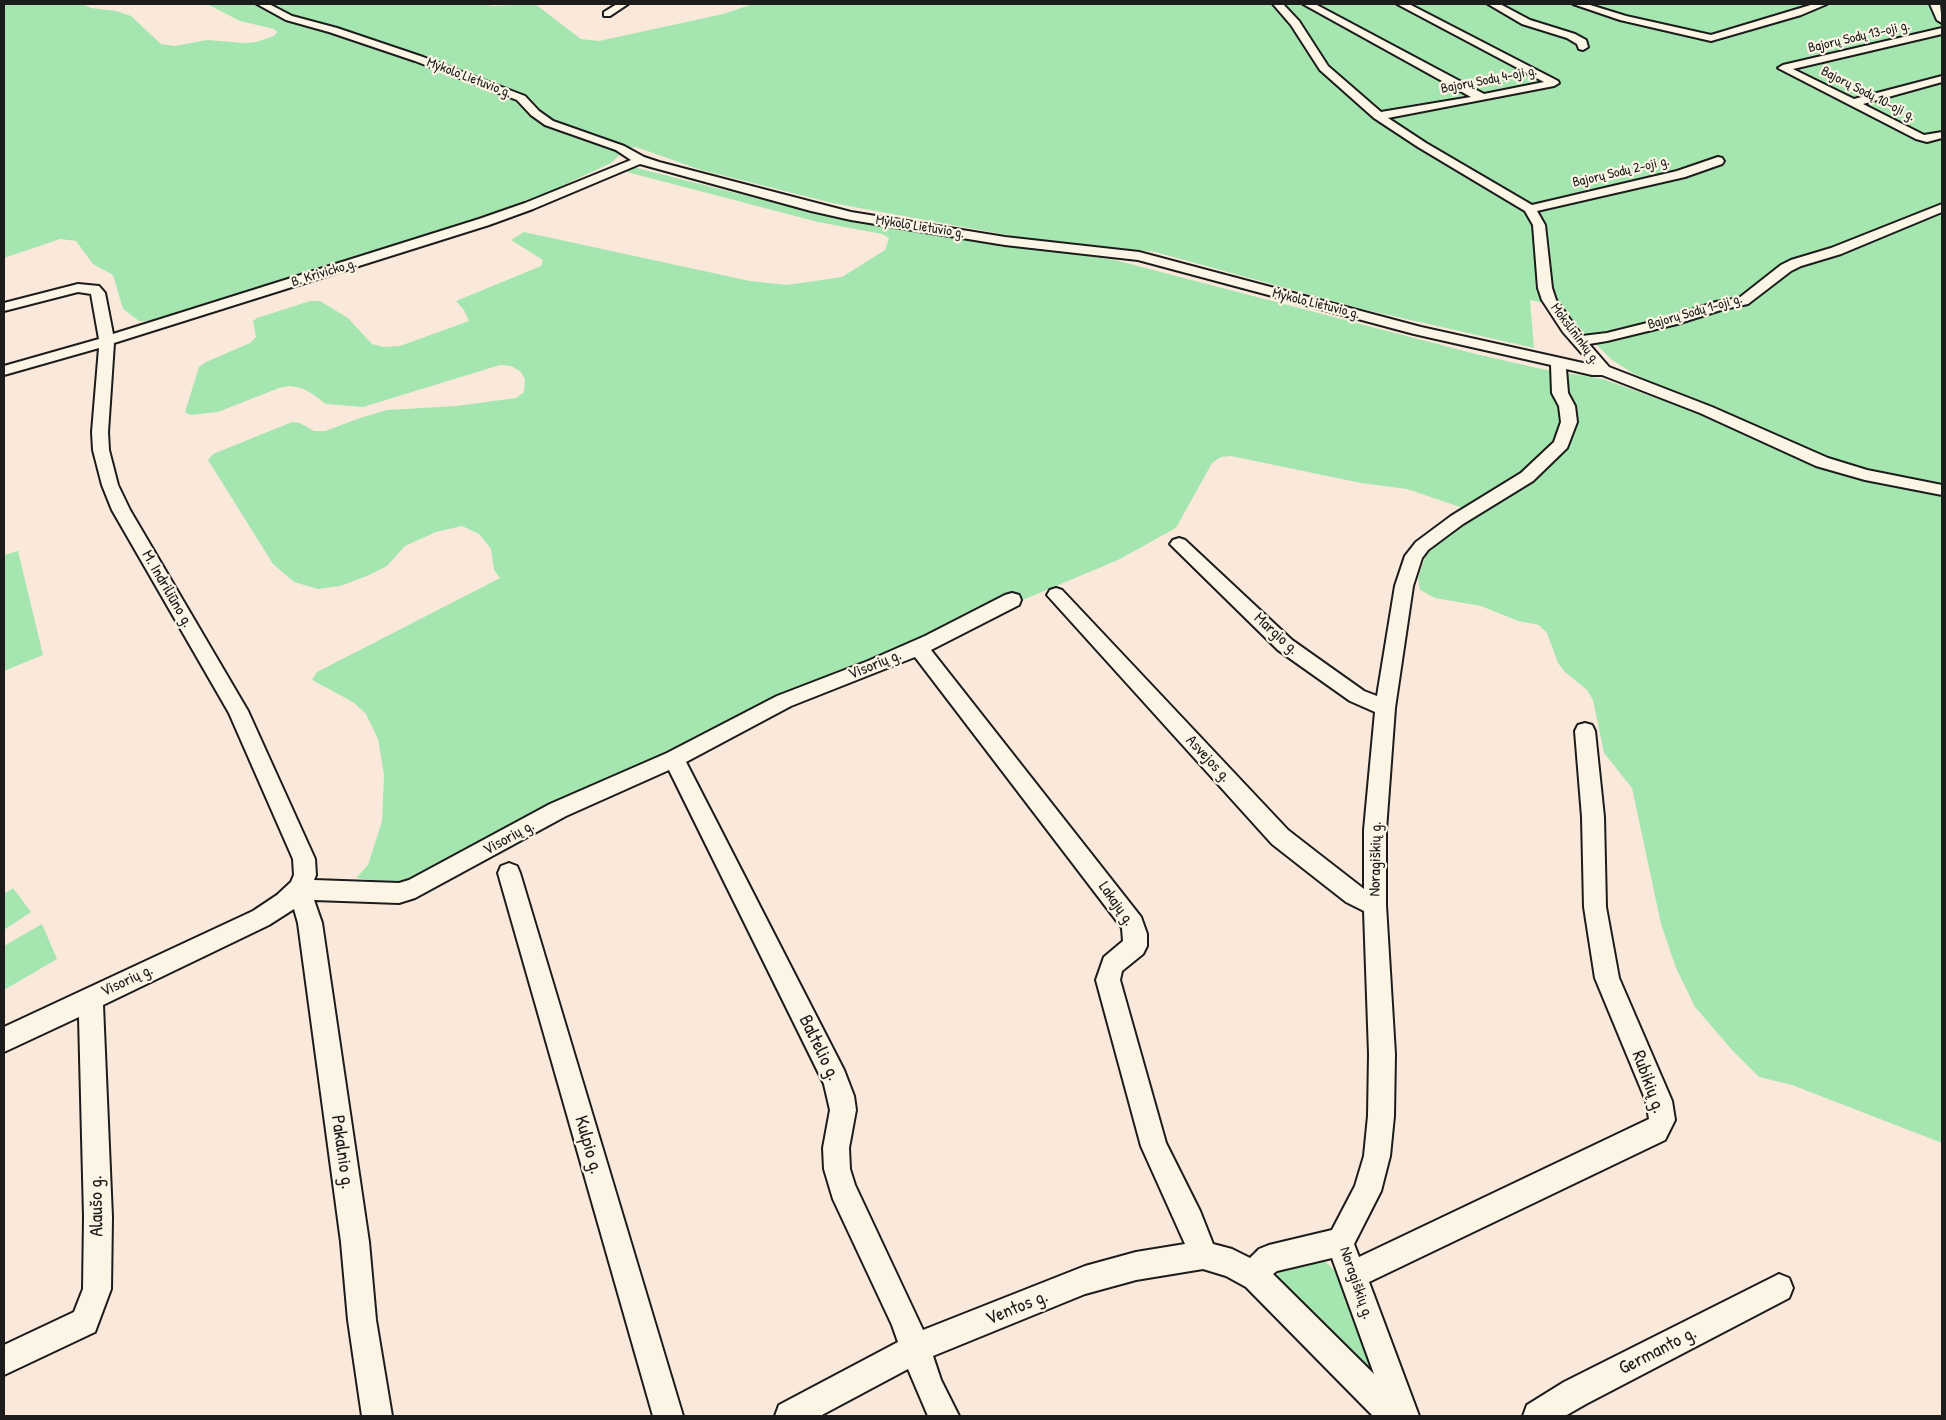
<!DOCTYPE html>
<html>
<head>
<meta charset="utf-8">
<style>
	body { margin:0 }
	#map { position:relative; width:1946px; height:1420px; overflow:hidden; background:#fae9da; font-family:"Patrick Hand",sans-serif }
	canvas { display:block }
	.frame { position:absolute; inset:0; border:5px solid #1c1c1c; pointer-events:none }
</style>
</head>
<body>
<div id="map">
<canvas width="1946" height="1420"></canvas>
<div class="frame"></div>
</div>
<script>
const context = document.querySelector('canvas').getContext('2d');
context.lineJoin = 'round';
function fillPath(path, color) { context.fillStyle = color; context.fill(path, 'evenodd'); }
const toPath = rows => new Path2D(rows.map(r => 'M' + r).join(''));
function trace(path, color, width, dash) { context.strokeStyle = color; context.lineWidth = width; context.lineCap = dash ? 'butt' : 'round'; context.setLineDash(dash || []); context.stroke(path); }
function drawText(font, color, halo, rows, align = 'center') {
  context.font = font + ' "Patrick Hand",sans-serif'; context.lineWidth = 4.5; context.setLineDash([]); context.textBaseline = 'middle'; context.strokeStyle = halo; context.fillStyle = color; for (const [text, x, y, turn = 0] of rows) {
    context.save(); context.translate(x, y); context.rotate((+turn || 0) * Math.PI / 180); context.textAlign = isNaN(turn) ? turn : align; if (halo) context.strokeText(text, 0, 0); context.fillText(text, 0, 0); context.restore();
  }
}
fillPath(toPath([
	[4,4,83,4,91,8,116,11,131,16,161,44,175,46,207,40,245,43,256,42,274,36,277,32,274,29,240,21,207,4,476,4,494,6,535,4,581,39,599,41,723,14,753,4,1942,4,1942,485,1897,478,1826,460,1675,394,1634,374,1612,360,1558,306,1530,300,1534,348,1362,309,1155,252,1018,237,832,203,701,170,636,147,627,148,611,163,549,192,503,209,402,243,150,321,139,321,123,309,113,275,93,264,76,241,60,239,4,258],
	[633,167,831,217,948,237,1115,260,1476,354,1542,369,1603,379,1734,426,1829,470,1871,482,1942,495,1942,1143,1792,1085,1759,1077,1732,1050,1695,1007,1676,968,1661,924,1632,788,1604,753,1593,700,1587,690,1565,672,1558,663,1547,633,1539,625,1518,621,1481,606,1435,598,1420,590,1418,578,1426,555,1445,537,1472,520,1463,508,1407,489,1361,483,1231,456,1221,457,1212,463,1176,528,1118,560,765,708,414,880,395,883,356,878,368,865,382,821,384,775,378,739,366,714,353,702,312,680,317,672,500,578,494,570,491,549,479,534,462,526,436,532,405,546,387,566,367,576,340,586,318,589,294,582,273,564,208,460,213,454,292,422,300,423,314,431,325,431,363,417,387,410,456,406,516,398,524,392,525,379,521,372,511,366,500,365,363,407,326,404,311,393,301,388,290,386,279,388,218,412,190,415,185,412,199,367,206,362,250,343,256,337,253,321,257,318,310,301,320,301,348,318,372,344,384,347,400,346,469,321,464,310,456,301,541,266,543,260,511,240,524,232,750,281,787,285,842,277,885,250,889,238,882,234,818,222,623,171],
	[18,551,43,655,4,671,4,555],
	[13,888,31,912,4,930,4,894],
	[42,924,57,959,4,990,4,946],
	[1319,1259,1327,1263,1337,1273,1376,1377,1276,1280,1279,1270]
]), '#a5e6b0');
const minor = toPath([
	[257,4,269,4,292,16,337,28,423,57,525,96,539,111,553,121,624,146,644,157,659,162,851,212,1005,237,1139,252,1421,327,1592,365,1563,332,1542,300,1538,288,1533,225,1525,211,1418,147,1374,118,1320,70,1291,25,1273,4,1283,4,1299,21,1328,66,1381,112,1471,97,1303,4,1315,4,1484,94,1544,82,1397,4,1409,4,1558,81,1559,83,1554,86,1388,118,1426,143,1532,205,1677,171,1718,157,1722,158,1724,161,1722,164,1685,177,1537,211,1545,225,1552,288,1556,300,1582,336,1607,333,1667,318,1716,302,1739,298,1781,265,1791,260,1831,248,1942,204,1942,212,1841,254,1801,266,1791,271,1748,304,1724,309,1677,324,1607,341,1589,344,1609,367,1712,407,1828,458,1867,470,1942,485,1942,495,1865,480,1816,466,1700,413,1602,375,1592,375,1566,369,1568,393,1575,406,1577,422,1567,448,1533,481,1463,524,1428,550,1422,558,1413,586,1395,708,1386,830,1386,905,1395,1054,1394,1116,1390,1156,1381,1191,1354,1244,1359,1257,1649,1119,1646,1101,1595,978,1584,907,1582,817,1575,731,1578,725,1585,723,1592,725,1595,731,1604,817,1606,907,1619,978,1672,1101,1675,1120,1665,1140,1369,1282,1419,1416,1373,1416,1246,1287,1226,1276,1203,1269,1136,1280,1085,1294,933,1356,941,1380,959,1416,928,1416,908,1369,820,1416,775,1416,779,1405,898,1342,892,1325,833,1199,824,1169,823,1148,830,1110,824,1084,669,770,566,816,415,898,399,903,314,900,322,923,369,1242,376,1320,392,1416,362,1416,348,1320,341,1242,298,923,294,909,269,925,103,1005,112,1217,111,1289,95,1332,4,1375,4,1345,74,1312,83,1289,84,1217,79,1017,4,1052,4,1027,253,911,277,895,291,882,294,875,293,859,229,713,112,510,102,485,93,450,92,432,99,348,4,375,4,366,99,339,91,294,78,292,4,311,4,303,78,284,99,286,105,293,113,334,479,219,525,203,631,160,616,150,545,125,531,115,517,100,415,61,329,32,286,20,257,4],
	[640,164,811,211,851,220,1005,245,1138,260,1414,334,1551,365,1552,393,1559,406,1561,422,1554,442,1521,473,1451,516,1416,542,1405,556,1395,586,1377,696,1364,691,1292,640,1185,540,1179,538,1173,540,1170,544,1278,650,1350,701,1375,712,1364,830,1364,889,1288,830,1062,590,1056,588,1050,590,1047,595,1272,844,1346,902,1364,911,1369,1054,1368,1116,1364,1156,1355,1186,1332,1230,1269,1245,1259,1249,1250,1258,1232,1249,1213,1244,1200,1211,1166,1143,1120,980,1122,971,1143,954,1147,946,1147,934,1141,917,931,650,1019,605,1021,600,1019,595,1012,593,1005,595,925,636,868,661,777,696,667,753,550,804,409,880,399,883,314,880,316,875,315,859,248,711,130,510,118,485,109,450,108,432,114,343,489,225,533,209,640,164],
	[915,657,1122,928,1123,941,1104,957,1096,980,1141,1146,1185,1244,1136,1252,1085,1266,923,1330,855,1185,850,1169,849,1148,856,1110,854,1096,844,1070,686,762,791,706,915,657],
	[1332,1258,1374,1374,1273,1274,1277,1271,1332,1258],
	[617,4,628,4,610,16,604,16,604,12,617,4],
	[1488,4,1500,4,1530,20,1575,34,1586,40,1588,47,1583,50,1579,49,1577,44,1567,38,1522,24,1488,4],
	[1573,4,1587,4,1626,16,1711,35,1814,4,1827,4,1801,15,1711,41,1620,20,1573,4],
	[1930,4,1940,4,1942,23,1937,20,1930,4],
	[1942,28,1942,34,1793,69,1854,99,1942,76,1942,82,1863,104,1924,135,1942,132,1942,138,1927,142,1916,139,1778,68,1783,65,1942,28],
	[509,863,517,866,520,873,683,1416,653,1416,498,873,501,866,509,863],
	[1779,1274,1789,1278,1793,1288,1789,1298,1586,1404,1565,1416,1523,1416,1527,1405,1564,1382,1779,1274]
]);
trace(minor, '#1c1c1c', 4);
fillPath(minor, '#fcf5e5');
drawText('14px', '#1c1c1c', '#fcf5e5', [
	["Bajorų Sodų 13-oji g.",1859,37,-13],
	["Mykolo Lietuvio g.",469,78,21],
	["Bajorų Sodų 4-oji g.",1489,80,-11],
	["Bajorų Sodų 10-oji g.",1868,94,27],
	["Bajorų Sodų 2-oji g.",1621,172,-13],
	["Mykolo Lietuvio g.",920,227,9],
	["B. Krivicko g.",324,273,-17],
	["Mykolo Lietuvio g.",1316,304,14],
	["Bajorų Sodų 1-oji g.",1695,312,-16],
	["Mokslininkų g.",1575,334,53]
]);
drawText('16px', '#1c1c1c', '#fcf5e5', [
	["M. Indriliūno g.",167,589,60],
	["Margio g.",1276,634,42],
	["Visorių g.",875,665,-22],
	["Asvejos g.",1208,759,47],
	["Visorių g.",509,838,-29],
	["Noragiškių g.",1376,859,-89],
	["Lakajų g.",1116,904,55],
	["Visorių g.",127,981,-25],
	["Noragiškių g.",1356,1283,71]
]);
drawText('19px', '#1c1c1c', '#fcf5e5', [
	["Baltelio g.",819,1048,64],
	["Rubikių g.",1648,1082,70],
	["Kulpio g.",588,1145,74],
	["Pakalnio g.",342,1152,82],
	["Alaušo g.",97,1206,-91],
	["Ventos g.",1017,1308,-22],
	["Germanto g.",1658,1351,-27]
]);
</script>
</body>
</html>
